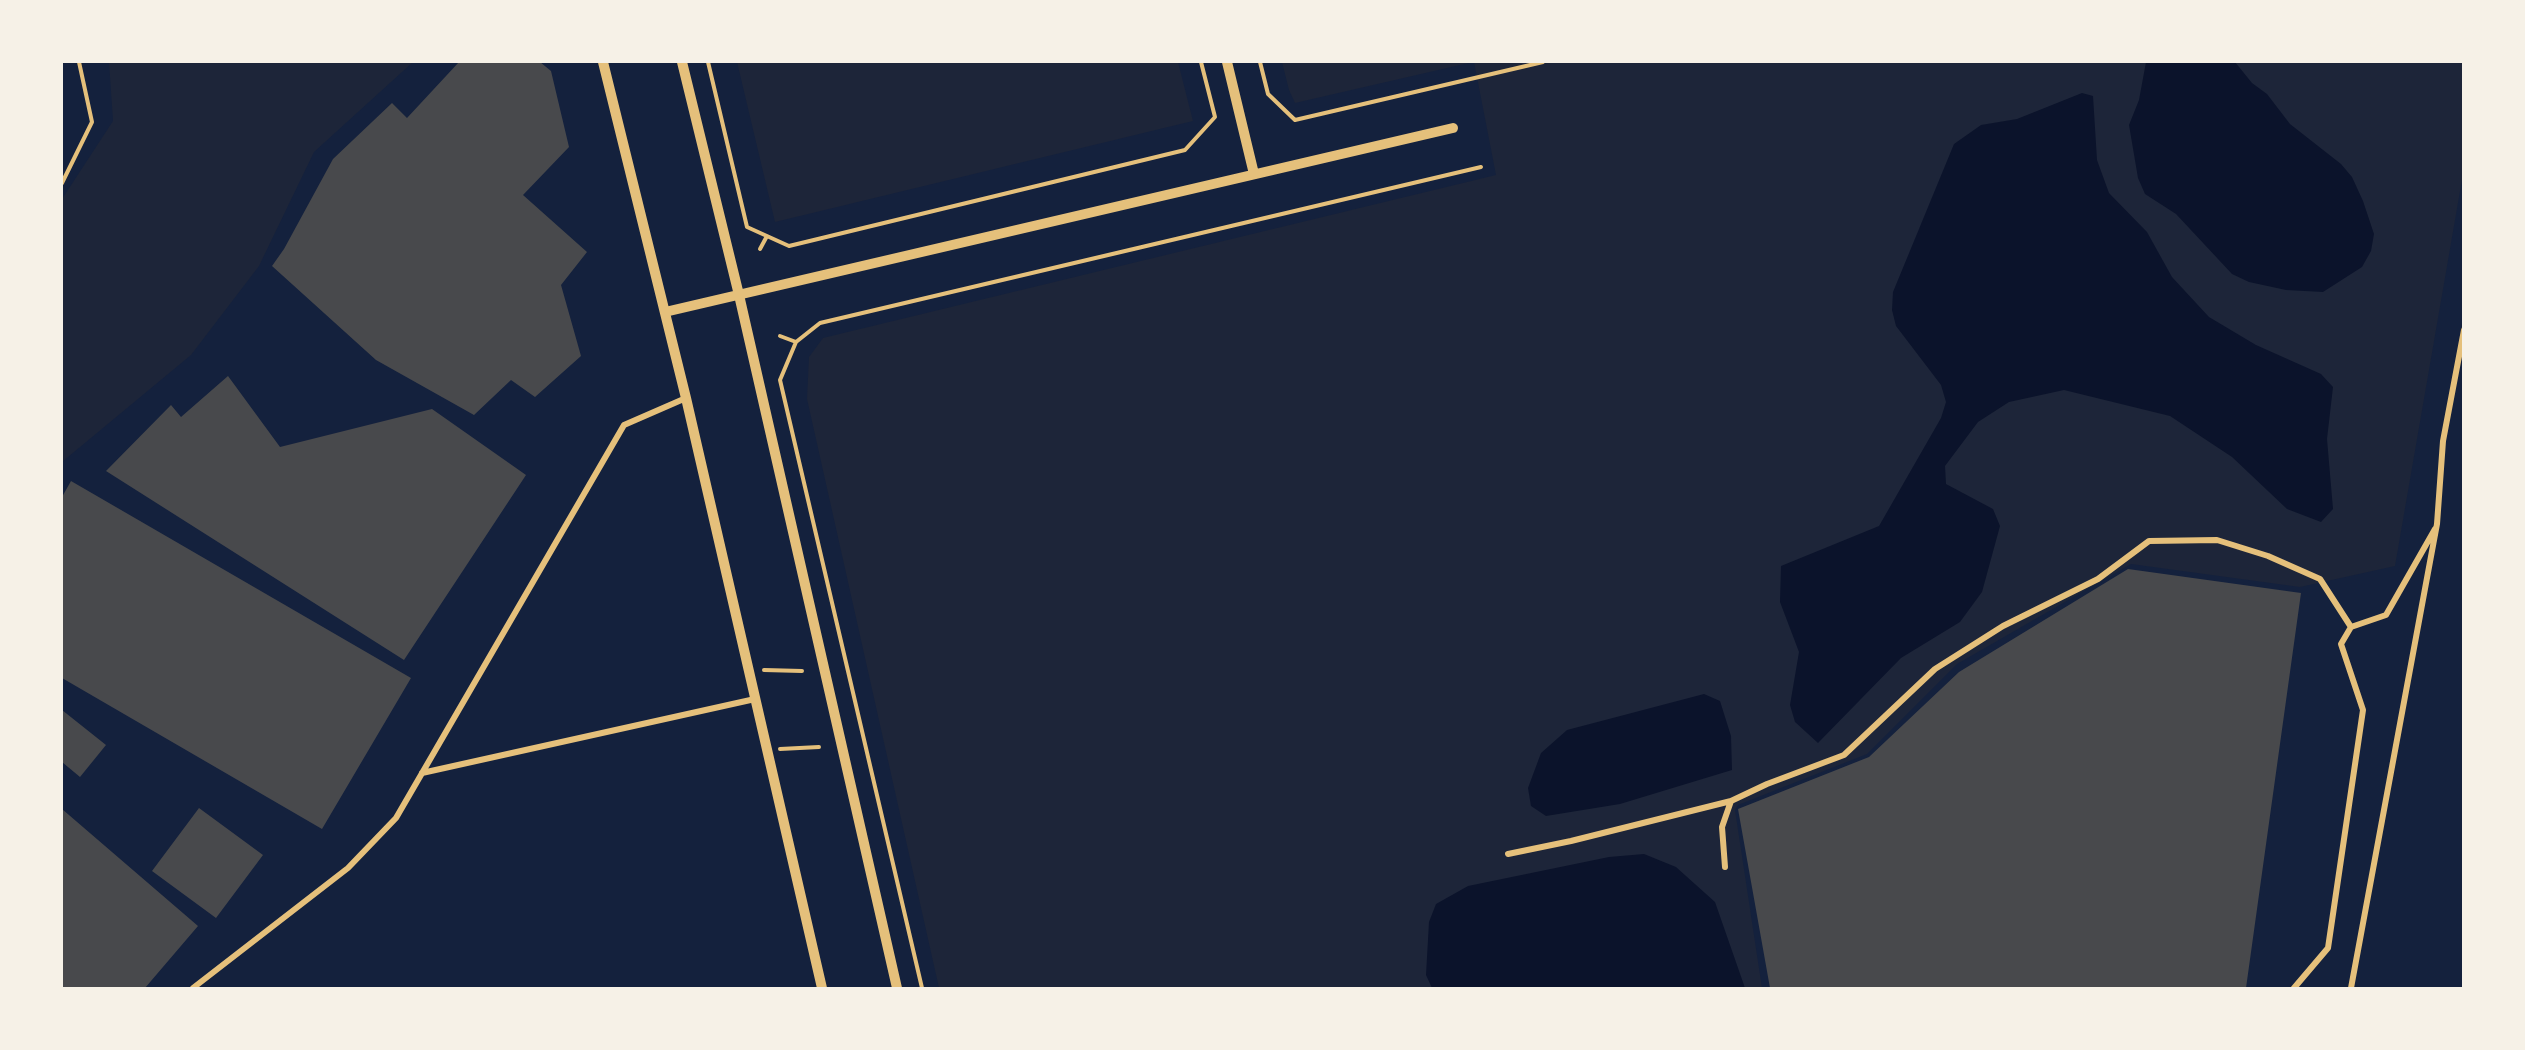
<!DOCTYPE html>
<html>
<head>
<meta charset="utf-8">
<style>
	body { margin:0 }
	#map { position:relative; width:2525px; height:1050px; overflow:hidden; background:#14213d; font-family:Commissioner,sans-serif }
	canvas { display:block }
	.frame { position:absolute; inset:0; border:63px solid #f6f1e7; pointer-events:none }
</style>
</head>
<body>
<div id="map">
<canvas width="2525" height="1050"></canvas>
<div class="frame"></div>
</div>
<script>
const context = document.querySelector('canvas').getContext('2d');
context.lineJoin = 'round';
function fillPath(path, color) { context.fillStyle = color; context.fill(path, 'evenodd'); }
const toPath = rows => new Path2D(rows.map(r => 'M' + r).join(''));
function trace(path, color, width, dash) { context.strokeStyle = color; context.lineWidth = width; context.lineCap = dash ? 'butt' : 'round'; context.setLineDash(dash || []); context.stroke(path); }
fillPath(toPath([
	[109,62,413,62,314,152,259,266,191,355,62,462,62,199,113,121],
	[737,62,1178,62,1193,121,775,222],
	[1282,62,1473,62,1295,103,1289,90],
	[1474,62,2463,62,2463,174,2395,566,2300,587,2131,564,1957,664,1867,754,1738,805,1735,810,1762,988,939,988,807,399,809,357,823,338,1496,175]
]), '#1d2539');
fillPath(toPath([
	[2146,62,2235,62,2252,83,2267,94,2290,124,2341,164,2352,177,2363,201,2374,234,2371,251,2362,267,2323,292,2286,290,2249,282,2232,274,2176,214,2145,194,2138,178,2129,125,2139,100],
	[2082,93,2093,96,2097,160,2109,193,2147,232,2172,277,2209,317,2256,345,2321,374,2333,387,2327,439,2333,509,2321,522,2287,509,2232,457,2170,416,2064,390,2009,402,1978,422,1945,466,1946,484,1993,509,2000,526,1982,592,1960,622,1901,658,1818,743,1795,722,1790,705,1799,652,1780,602,1781,566,1879,526,1941,418,1946,402,1941,385,1896,326,1892,310,1893,292,1954,144,1981,125,2017,119],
	[1704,694,1720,701,1731,736,1732,770,1620,804,1546,816,1531,806,1528,788,1541,753,1567,730],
	[1644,854,1676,867,1715,902,1745,988,1432,988,1426,975,1429,922,1436,904,1468,886,1609,857]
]), '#0b132b');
fillPath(toPath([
	[459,62,540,62,551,71,569,147,523,195,587,252,561,285,581,356,535,397,511,380,474,415,376,360,272,266,284,249,333,159,392,103,407,118],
	[228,376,280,447,432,409,526,475,404,660,106,471,171,405,181,417],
	[71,481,411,678,322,829,62,678,62,497],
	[2128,569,2301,593,2246,988,1770,988,1738,809,1869,757,1959,672],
	[62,710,106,745,80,777,62,762],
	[199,808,263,855,216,918,152,871],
	[62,809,198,926,145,988,62,988]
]), '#48494c');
trace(toPath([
	[708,62,747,227,789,246,1185,150,1215,117,1201,62],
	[1260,62,1268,94,1295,120,1543,62],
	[62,183,92,122,79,62],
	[760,249,767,236],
	[780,336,796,342],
	[764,670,802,671],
	[780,749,819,747],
	[922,988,780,380,796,342,820,323,1481,167]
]), '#e5c07b', 4);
trace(toPath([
	[422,773,755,699],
	[1508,854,1571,841,1731,801],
	[1725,867,1722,827,1731,801,1767,784,1844,755,1935,669,2003,626,2098,579,2149,541,2217,540,2268,556,2320,579,2351,627],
	[193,988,348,868,396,818,624,425,686,398],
	[2294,988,2328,948,2363,710,2341,644,2351,627,2386,615,2435,529],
	[2351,988,2437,524,2443,441,2464,330]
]), '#e5c07b', 6);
trace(toPath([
	[603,62,686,398,822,988],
	[682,62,739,295,897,988],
	[1227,62,1254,174],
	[665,312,1453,128]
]), '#e5c07b', 10);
</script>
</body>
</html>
